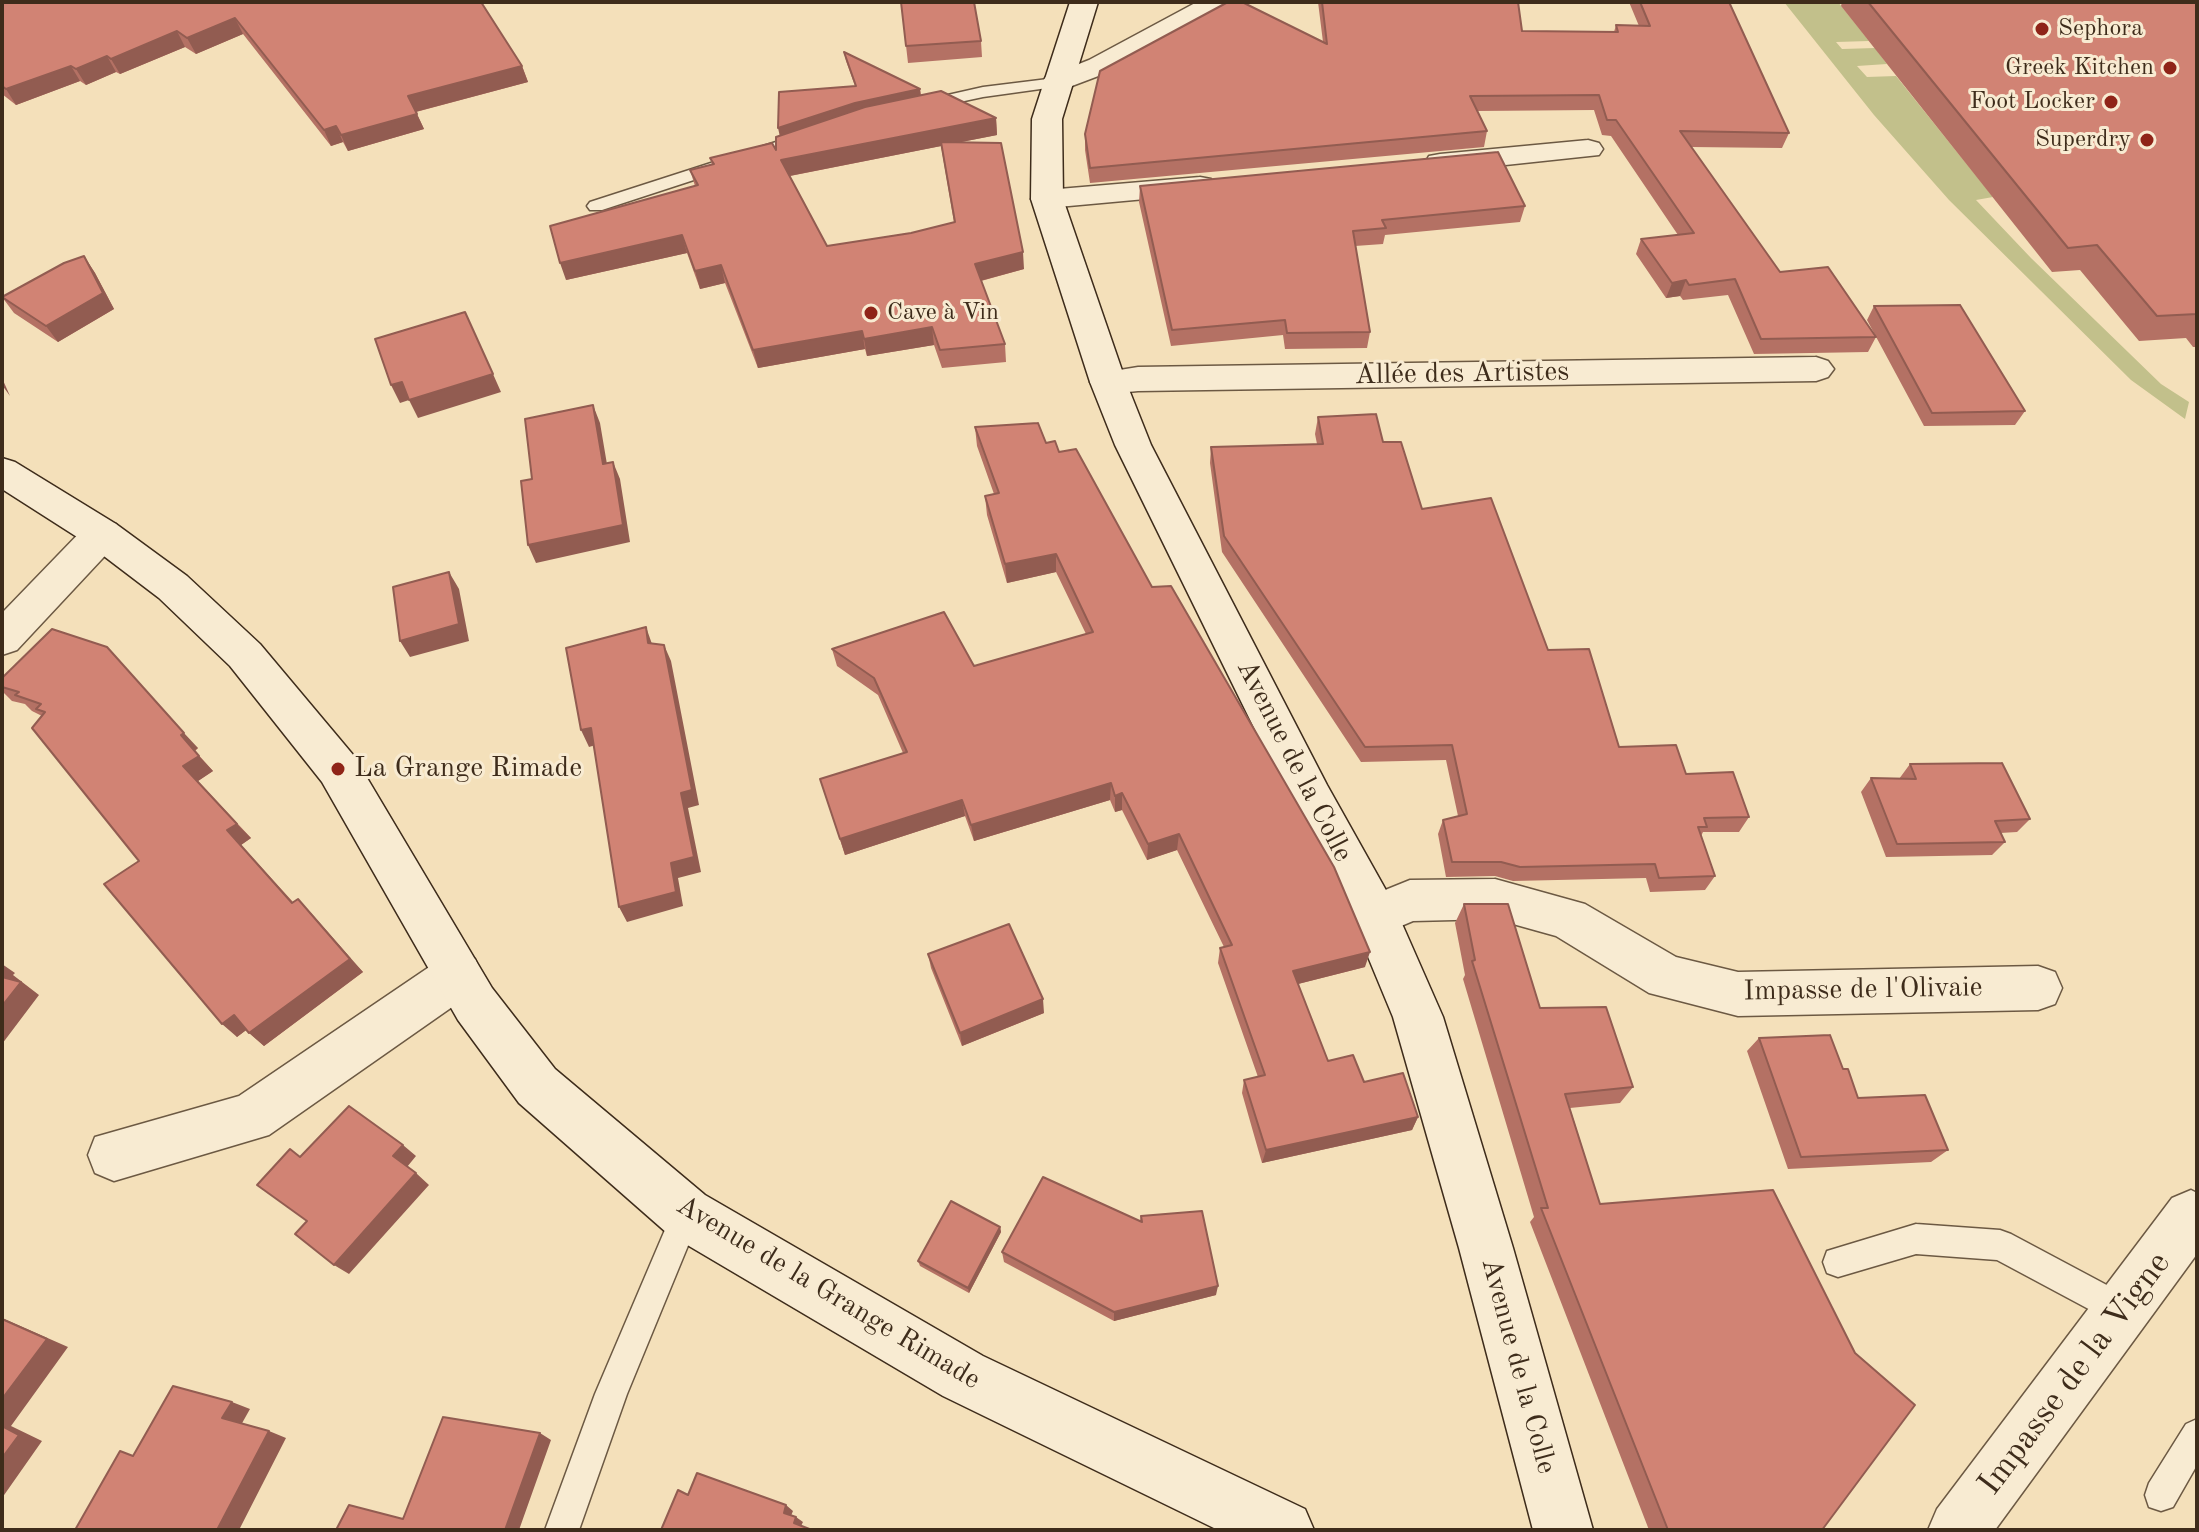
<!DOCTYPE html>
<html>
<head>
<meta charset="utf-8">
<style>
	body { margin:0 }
	#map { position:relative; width:2199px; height:1532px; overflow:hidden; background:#f4e0ba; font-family:"Old Standard TT",serif }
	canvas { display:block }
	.frame { position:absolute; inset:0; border:4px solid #3e2c1b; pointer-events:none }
</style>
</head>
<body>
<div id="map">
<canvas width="2199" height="1532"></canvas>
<div class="frame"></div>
</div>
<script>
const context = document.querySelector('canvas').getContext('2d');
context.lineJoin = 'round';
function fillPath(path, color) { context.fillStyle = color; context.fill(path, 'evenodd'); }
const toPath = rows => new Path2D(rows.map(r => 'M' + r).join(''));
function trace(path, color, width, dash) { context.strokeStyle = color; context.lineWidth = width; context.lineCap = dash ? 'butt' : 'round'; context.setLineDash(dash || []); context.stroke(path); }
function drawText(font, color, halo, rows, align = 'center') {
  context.font = font + ' "Old Standard TT",serif'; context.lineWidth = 6; context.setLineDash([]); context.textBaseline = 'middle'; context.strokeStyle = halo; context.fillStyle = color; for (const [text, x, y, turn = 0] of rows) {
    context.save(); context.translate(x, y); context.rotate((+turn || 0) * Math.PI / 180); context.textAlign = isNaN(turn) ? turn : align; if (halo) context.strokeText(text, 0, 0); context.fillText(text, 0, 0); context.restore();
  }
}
fillPath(toPath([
	[1784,2,1838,2,1869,41,1836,42,1842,49,1875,48,1887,64,1857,66,1867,77,1896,76,1993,197,1976,200,2031,258,2161,384,2189,402,2185,419,2131,380,1949,200,1874,115]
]), '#c2c08b');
const lane = toPath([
	[1056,78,1062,80,1062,86,983,97,927,109,919,104,921,101,983,87,1056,78],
	[807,132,815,137,813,141,602,210,590,210,587,206,590,202,807,132],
	[686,1199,696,1204,701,1214,627,1394,579,1530,545,1530,595,1394,676,1204,686,1199],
	[1916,1224,2000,1230,2011,1234,2133,1299,2137,1310,2133,1321,2122,1325,2111,1321,1997,1260,1916,1254,1838,1277,1827,1273,1823,1262,1827,1251,1916,1224],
	[2197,1419,2197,1465,2173,1507,2161,1511,2149,1507,2145,1495,2149,1483,2186,1424,2197,1419]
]);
const street = toPath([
	[1197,2,1232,2,1228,8,1109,72,1056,92,1046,89,1041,83,1046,77,1089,60,1197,2],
	[1588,140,1599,143,1603,149,1599,155,1440,172,1429,170,1425,163,1429,156,1440,154,1588,140],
	[1200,177,1211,179,1216,186,1211,193,1047,208,1036,206,1031,199,1036,192,1047,190,1200,177],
	[1816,357,1828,361,1834,369,1828,377,1816,381,1138,391,1108,394,1095,390,1090,382,1095,374,1138,367,1816,357],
	[102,520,116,524,121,534,116,544,17,650,2,655,2,613,88,524,102,520],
	[1495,879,1585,904,1676,957,1738,972,2038,966,2055,972,2062,988,2055,1004,2038,1010,1738,1016,1649,993,1556,936,1495,919,1413,921,1375,937,1358,931,1351,916,1358,901,1410,880,1495,879],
	[458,953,475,959,482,975,475,991,269,1135,114,1181,95,1173,88,1155,95,1137,239,1096,441,959,458,953],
	[2191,1190,2197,1193,2197,1254,1995,1530,1928,1530,1937,1509,2172,1198,2191,1190]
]);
const secondary = toPath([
	[1070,2,1098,2,1062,119,1063,199,1126,382,1151,445,1327,785,1392,901,1443,1017,1513,1248,1593,1530,1533,1530,1459,1248,1393,1017,1354,923,1295,811,1115,445,1090,382,1031,199,1032,119,1070,2],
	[2,458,15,462,116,524,187,576,260,644,354,756,492,988,555,1069,705,1195,983,1356,1305,1509,1314,1530,1218,1530,943,1396,667,1233,519,1103,458,1020,322,782,230,666,159,598,88,544,2,489,2,458]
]);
trace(lane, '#6c5943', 3);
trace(street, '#6c5943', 3);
trace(secondary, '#3e2c1b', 3);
fillPath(lane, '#f8ebd2');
fillPath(street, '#f8ebd2');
fillPath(secondary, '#f8ebd2');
fillPath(toPath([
	[481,2,522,66,528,82,416,112,424,129,348,151,343,142,331,146,243,34,196,54,185,47,120,74,116,72,86,85,80,81,16,105,2,94,2,3],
	[901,2,981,41,982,57,908,63],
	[1318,2,1518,2,1522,31,1614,32,1616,25,1639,26,1629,2,1729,2,1789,133,1782,148,1691,147,1780,272,1876,337,1868,352,1754,354,1728,295,1683,300,1680,296,1666,298,1636,254,1641,239,1678,235,1611,136,1602,135,1594,110,1477,111,1487,131,1484,147,1090,183,1085,150,1085,134,1323,42],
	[1842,2,2197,2,2197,347,2193,347,2186,338,2139,341,2080,270,2052,272,1841,6],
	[844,52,920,89,921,96,996,118,997,135,961,142,1024,269,981,281,1005,344,1006,362,942,368,934,345,867,356,865,349,758,368,725,283,700,289,687,253,566,280,695,186,690,170,712,165,710,158,776,150,855,86,846,61],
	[941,146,954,222,911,233,827,246,790,176],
	[1140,186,1525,206,1520,222,1385,235,1383,244,1355,246,1370,332,1367,348,1285,349,1283,335,1171,346,1139,202],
	[84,256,95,273,114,309,58,342,14,313,2,297],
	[1874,306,2025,411,2015,425,1924,426,1867,320],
	[1318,417,1383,442,1422,509,1548,650,1619,747,1686,774,1749,817,1739,832,1703,832,1701,836,1715,876,1705,890,1650,892,1646,878,1513,881,1495,876,1446,877,1438,834,1443,820,1458,816,1446,760,1361,762,1222,552,1210,463,1211,447,1317,444,1315,434],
	[975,427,1046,443,1059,452,1152,587,1365,967,1298,984,1328,1061,1418,1117,1412,1130,1262,1163,1242,1093,1244,1080,1258,1077,1218,963,1220,948,1224,947,1177,850,1147,860,1122,810,1115,812,1110,800,974,841,965,816,845,855,820,779,903,753,878,695,837,666,832,649,974,666,1086,634,1056,572,1007,583,987,515,985,496,994,494,977,446],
	[2,678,198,748,195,751,213,771,198,781,251,838,241,845,293,902,363,972,264,1046,246,1030,237,1037,139,861,42,716,32,711,25,704,12,701,2,691],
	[1910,764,2030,819,2017,832,2000,833,2005,842,1992,855,1886,857,1861,792,1871,778,1899,779],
	[1464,904,1540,1008,1633,1087,1620,1103,1570,1108,1600,1204,1822,1530,1649,1530,1530,1222,1534,1217,1463,979,1465,975,1455,923],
	[928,954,1044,1013,962,1046,931,968],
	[1759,1038,1843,1069,1858,1098,1948,1150,1931,1162,1788,1169,1747,1051],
	[1141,1216,1216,1295,1114,1321,1004,1262,1002,1252,1140,1221],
	[1000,1227,1001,1232,969,1293,920,1266,918,1261]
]), '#b47164');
fillPath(toPath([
	[235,18,243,34,196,54,187,38],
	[177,31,185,47,120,74,111,59],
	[107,56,116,72,86,85,76,69],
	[71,66,80,81,16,105,6,89],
	[522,66,528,82,415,112,408,96],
	[920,89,921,98,780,137,778,128,855,103],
	[417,114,424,129,348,151,341,135],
	[996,118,997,135,784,177,781,160],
	[336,126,343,142,331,146,324,130],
	[682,235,687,253,566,280,560,263],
	[1023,252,1024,269,976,282,975,264],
	[84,256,95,273,114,309,58,342,46,326],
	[721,265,725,283,700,289,695,271],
	[1686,280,1680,296,1666,298,1672,283],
	[932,327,934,345,867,356,864,339],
	[862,331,865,349,758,368,753,350],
	[493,374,501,392,418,418,409,400,400,403,391,385,402,382],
	[2,378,10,396,2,385],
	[593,405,600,423,610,482,603,464],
	[613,462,620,479,630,542,536,563,528,545],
	[1056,554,1056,572,1007,583,1005,564],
	[449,572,459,589,469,641,410,657,400,641],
	[646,627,652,644,648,643],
	[664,645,671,661,699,805,688,808,701,872,678,878,683,906,627,922,619,907,671,863,681,793],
	[591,728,599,744,589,747,581,730],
	[184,733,198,748,194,751,181,735],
	[199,756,213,771,198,781,183,766],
	[1111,783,1110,800,974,841,971,825],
	[1122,793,1122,810,1115,812,1115,796],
	[962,800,965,816,845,855,840,839],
	[237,824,251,838,241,845,227,830],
	[1179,834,1177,850,1147,860,1148,844],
	[311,913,363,972,264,1046,249,1033],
	[1370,952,1365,967,1290,986,1293,971],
	[2,964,15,973,13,975,39,995,2,1044],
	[1043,999,1044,1013,962,1046,960,1033],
	[234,1015,249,1028,237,1037,222,1024],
	[1418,1117,1412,1130,1262,1163,1266,1150],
	[403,1145,416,1156,407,1167,393,1156],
	[416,1173,429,1185,349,1274,334,1265],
	[1000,1227,1001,1232,969,1293,968,1288],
	[1218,1286,1216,1295,1114,1321,1114,1312],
	[2,1318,68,1347,11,1426,42,1441,2,1498],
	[232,1402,250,1409,241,1425,222,1418],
	[269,1431,286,1438,239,1530,217,1530],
	[540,1433,551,1440,519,1530,505,1530],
	[786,1505,793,1511,790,1518,784,1513],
	[796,1517,803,1522,800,1528,794,1523]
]), '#925c51');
const building = toPath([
	[5,2,481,2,522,66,408,96,417,114,341,135,336,126,324,130,235,18,187,38,177,31,111,59,107,56,76,69,71,66,6,89,2,86,2,3,5,2],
	[901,2,974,2,981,41,906,46,901,2],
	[1228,2,1242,2,1327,44,1322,2,1518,2,1522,31,1618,32,1616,25,1650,26,1640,2,1729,2,1789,133,1680,131,1780,272,1828,267,1876,337,1761,339,1735,279,1689,285,1686,280,1672,283,1641,239,1694,233,1616,120,1607,120,1599,95,1470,96,1487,131,1090,168,1085,134,1100,71,1228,2],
	[1868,2,2197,2,2197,314,2157,316,2097,245,2068,248,1868,2],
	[844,52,920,89,855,103,778,128,779,92,856,86,844,52],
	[941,91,996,118,781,160,827,246,911,233,955,222,941,142,1001,143,1023,252,975,264,1005,344,940,350,932,327,864,339,862,331,753,350,721,265,695,271,682,235,560,263,550,226,698,185,690,170,714,164,710,158,772,143,776,150,776,137,865,107,941,91],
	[1498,152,1525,206,1382,220,1386,228,1353,231,1370,332,1287,333,1285,320,1172,330,1140,186,1498,152],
	[84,256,103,293,46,326,2,297,64,263,84,256],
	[1960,305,2025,411,1932,413,1874,306,1960,305],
	[465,312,493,374,409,400,402,382,391,385,375,339,465,312],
	[593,405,603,464,613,462,623,525,528,545,521,481,532,479,525,419,593,405],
	[1376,414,1383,442,1401,442,1422,509,1491,498,1548,650,1589,649,1619,747,1676,745,1686,774,1733,772,1749,817,1704,818,1707,827,1698,827,1715,876,1659,878,1655,864,1520,867,1501,862,1452,862,1443,820,1467,814,1452,745,1365,747,1224,536,1211,447,1323,444,1318,417,1376,414],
	[1038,423,1046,443,1055,441,1059,452,1076,449,1152,587,1171,586,1334,867,1370,952,1293,971,1328,1061,1353,1055,1364,1082,1403,1073,1418,1117,1266,1150,1244,1080,1265,1075,1220,948,1232,945,1179,834,1148,844,1122,793,1115,796,1111,783,971,825,962,800,840,839,820,779,907,752,874,678,832,649,944,612,974,666,1093,632,1056,554,1005,564,985,496,999,493,975,427,1038,423],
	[449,572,459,624,400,641,393,587,449,572],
	[646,627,648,643,664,645,692,790,681,793,694,857,671,863,676,892,619,907,591,728,581,730,566,648,646,627],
	[52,629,107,647,184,733,181,735,199,756,183,766,237,824,227,830,292,903,298,899,350,959,249,1033,234,1015,222,1024,104,884,139,861,32,728,45,712,36,709,41,704,15,695,19,692,2,687,2,678,52,629],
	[2002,763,2030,819,1995,821,2005,842,1897,844,1871,778,1916,779,1910,764,2002,763],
	[1464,904,1508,904,1540,1008,1606,1007,1633,1087,1565,1094,1600,1204,1773,1190,1855,1353,1915,1405,1822,1530,1668,1530,1541,1208,1548,1208,1472,961,1475,960,1464,904],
	[1009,924,1043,999,960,1033,928,954,1009,924],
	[2,977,21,982,2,1006,2,977],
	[1830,1035,1843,1069,1848,1069,1858,1098,1925,1095,1948,1150,1801,1157,1759,1038,1830,1035],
	[349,1106,403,1145,393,1156,416,1173,334,1265,295,1234,307,1221,257,1185,290,1149,300,1157,349,1106],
	[1043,1177,1142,1222,1141,1216,1202,1211,1218,1286,1114,1312,1002,1252,1043,1177],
	[951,1201,1000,1227,968,1288,918,1261,951,1201],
	[2,1319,47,1339,2,1399,2,1319],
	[173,1386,232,1402,222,1418,269,1431,217,1530,75,1530,120,1451,133,1456,173,1386],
	[443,1417,540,1433,505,1530,336,1530,349,1505,403,1519,443,1417],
	[2,1426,19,1435,2,1458,2,1426],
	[697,1473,786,1505,784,1513,796,1517,794,1523,812,1530,661,1530,678,1490,688,1495,697,1473]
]);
fillPath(building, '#d18374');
trace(building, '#925c51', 2);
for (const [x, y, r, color] of [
	[2042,29,8,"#8f2418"],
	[2170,68,8,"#8f2418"],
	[2111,102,8,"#8f2418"],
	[2147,140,8,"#8f2418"],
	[871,313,8,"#8f2418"],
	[338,769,8,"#8f2418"]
]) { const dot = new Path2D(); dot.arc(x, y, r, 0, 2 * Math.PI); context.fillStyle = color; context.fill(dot); trace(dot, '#f8ebd2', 3); }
drawText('24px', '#3e2c1b', '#f8ebd2', [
	["Sephora",2058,29,"left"],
	["Greek Kitchen",2154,68],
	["Foot Locker",2095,102],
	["Superdry",2131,140],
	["Cave à Vin",887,313,"left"]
], 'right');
drawText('28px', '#3e2c1b', '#f8ebd2', [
	["Allée des Artistes",1462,374,-1],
	["Avenue de la Colle",1294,761,63],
	["Impasse de l'Olivaie",1863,990,-1],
	["Avenue de la Grange Rimade",828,1293,31],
	["Avenue de la Colle",1518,1366,75]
]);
drawText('28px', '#3e2c1b', '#f8ebd2', [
	["La Grange Rimade",354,769]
], 'left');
drawText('34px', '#3e2c1b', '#f8ebd2', [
	["Impasse de la Vigne",2075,1374,-53]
]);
</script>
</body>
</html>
